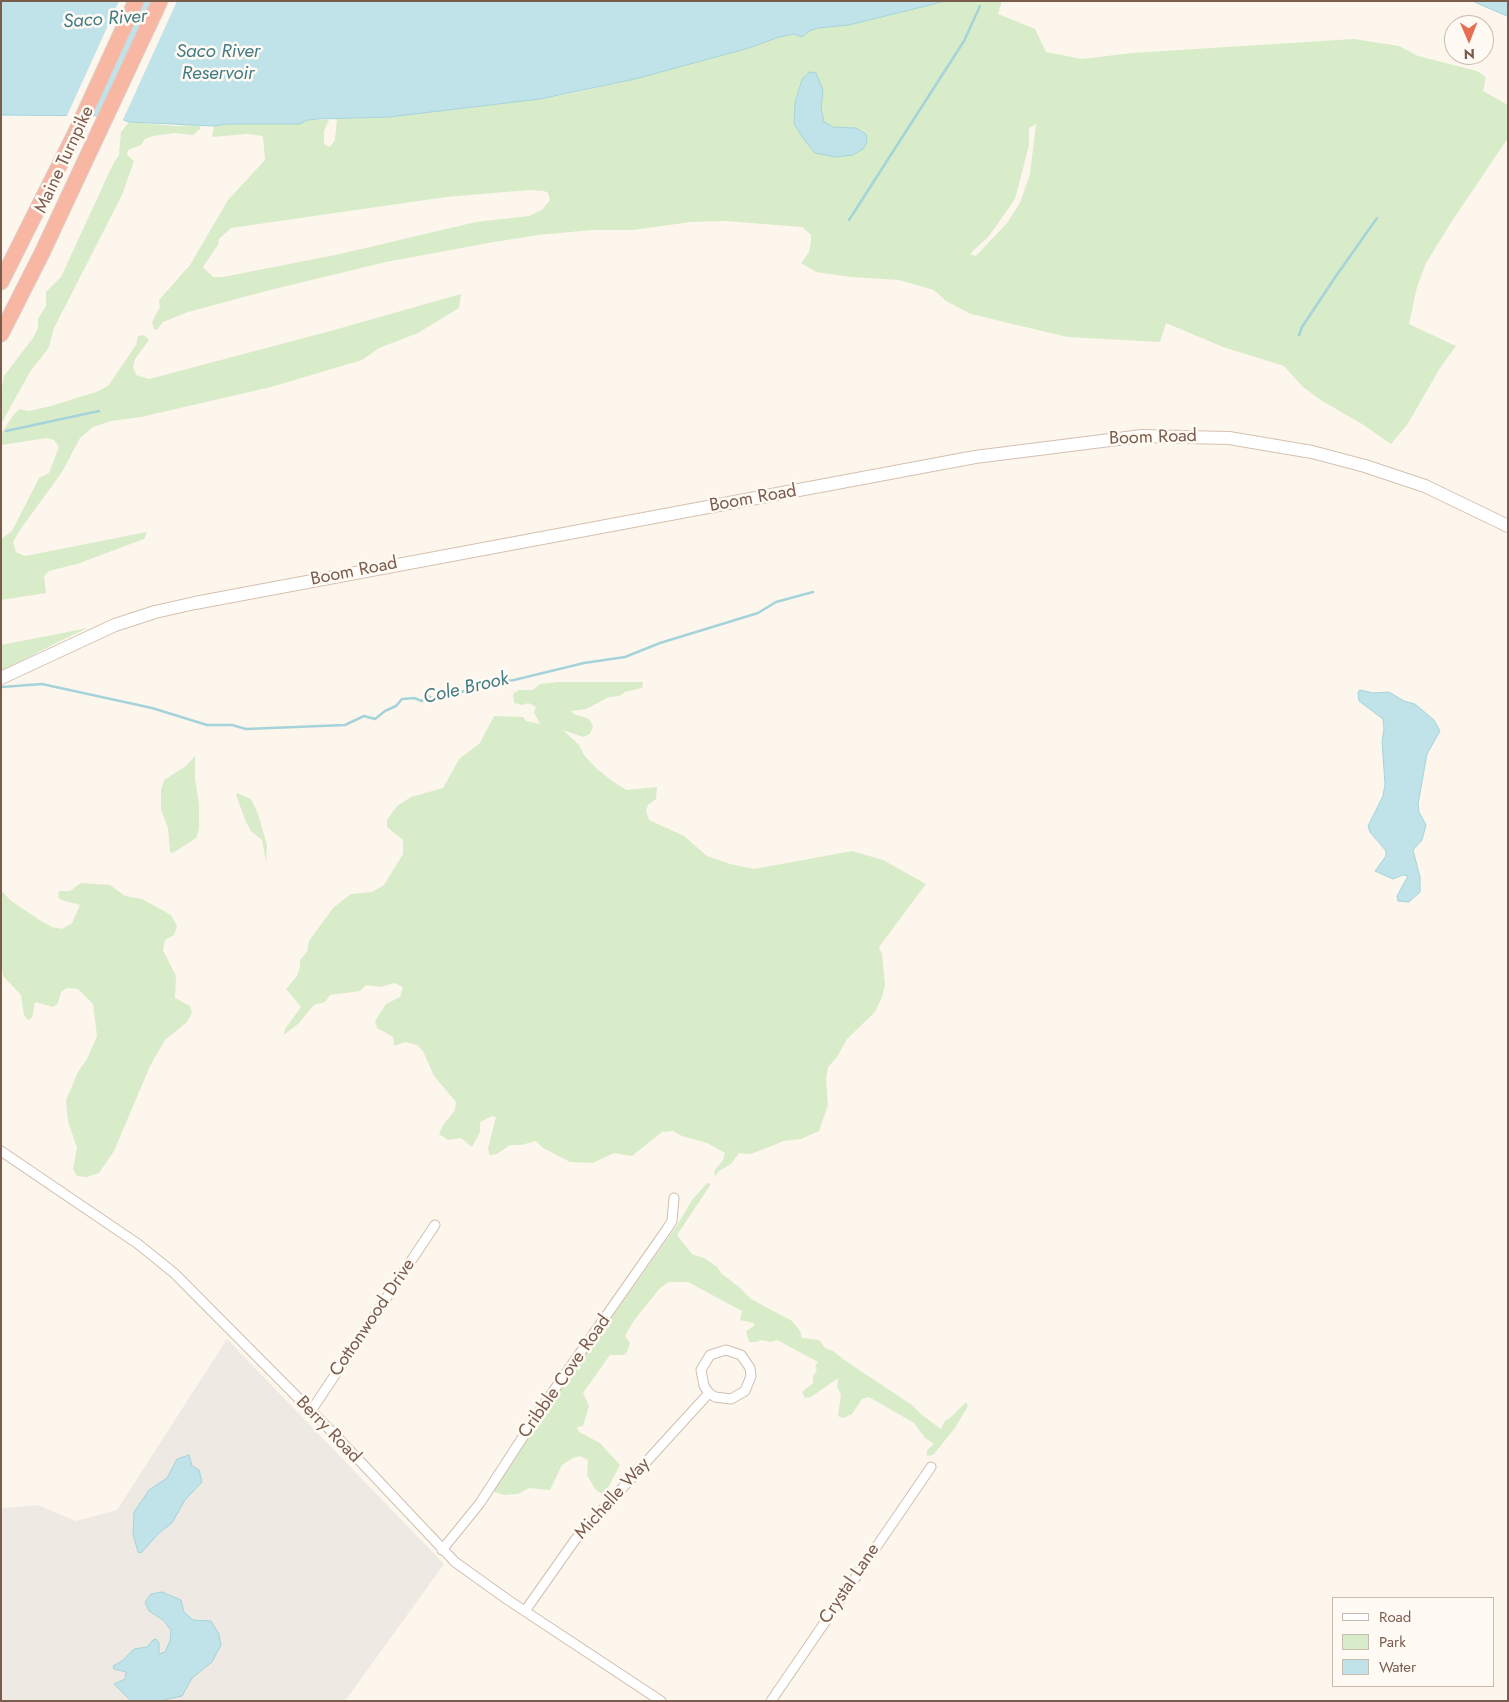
<!DOCTYPE html>
<html>
<head>
<meta charset="utf-8">
<style>
	body { margin:0 }
	#map { position:relative; width:1509px; height:1702px; overflow:hidden; background:#fdf6ec; font-family:Jost,sans-serif }
	canvas { display:block }
	.frame { position:absolute; inset:0; border:2px solid #7a5c4d; pointer-events:none }
	.legend { position:absolute; left:1332px; top:1597px; width:162px; height:90px; box-sizing:border-box; background:#fffaf3; border:1px solid #cabbb1; margin:0; padding:6px 9px; list-style:none; font-size:15px; color:#7a5c4d }
	.legend li { display:flex; align-items:center; gap:10px; height:25px }
	.legend b { width:25px; border:1px solid #cabbb1 }
	.north { position:absolute; left:1444px; top:15px; width:50px; height:50px; box-sizing:border-box; background:#fffaf3; border:1px solid #cabbb1; border-radius:50%; rotate:179deg; font-size:14px; font-weight:700; line-height:20px; text-align:center; color:#7a5c4d }
	.north::after { content:''; display:block; margin:auto; width:18px; height:22px; background:#e76f51; clip-path:polygon(50% 0,100% 100%,50% 72%,0 100%) }
</style>
</head>
<body>
<div id="map">
<canvas width="1509" height="1702"></canvas>
<div class="frame"></div>
<ul class="legend">
<li><b style="height:6px;background:#fff"></b>Road</li>
<li><b style="height:14px;background:#d8ecc9"></b>Park</li>
<li><b style="height:14px;background:#bfe3e8"></b>Water</li>
</ul>
<div class="north">N</div>
</div>
<script>
const context = document.querySelector('canvas').getContext('2d');
context.lineJoin = 'round';
function fillPath(path, color) { context.fillStyle = color; context.fill(path, 'evenodd'); }
const toPath = rows => new Path2D(rows.map(r => 'M' + r).join(''));
function trace(path, color, width, dash) { context.strokeStyle = color; context.lineWidth = width; context.lineCap = dash ? 'butt' : 'round'; context.setLineDash(dash || []); context.stroke(path); }
function drawText(font, color, halo, rows, align = 'center') {
  context.font = font + ' Jost,sans-serif'; context.lineWidth = 5; context.setLineDash([]); context.textBaseline = 'middle'; context.strokeStyle = halo; context.fillStyle = color; for (const [text, x, y, turn = 0] of rows) {
    context.save(); context.translate(x, y); context.rotate((+turn || 0) * Math.PI / 180); context.textAlign = isNaN(turn) ? turn : align; if (halo) context.strokeText(text, 0, 0); context.fillText(text, 0, 0); context.restore();
  }
}
fillPath(toPath([
	[227,1339,444,1564,345,1701,1,1701,1,1508,38,1505,76,1521,117,1510]
]), '#efe9e4');
fillPath(toPath([
	[946,1,1002,1,998,14,1035,29,1046,52,1082,59,1132,53,1354,39,1399,46,1418,56,1477,71,1486,77,1483,91,1508,105,1508,138,1452,221,1426,263,1417,287,1409,324,1456,346,1440,368,1407,425,1391,444,1362,424,1319,399,1302,386,1284,366,1223,347,1166,323,1160,342,1067,337,971,314,946,301,934,290,899,280,851,277,816,272,801,263,809,252,811,241,811,235,802,227,725,221,691,222,633,230,592,230,538,235,488,243,386,262,270,290,188,312,163,322,157,330,154,329,152,322,160,307,159,300,190,265,228,200,265,160,263,136,247,134,212,137,214,126,228,124,300,124,307,120,329,120,324,131,324,144,330,147,335,140,337,119,389,117,540,99,573,93,635,79,749,48,779,37,795,34,802,37,809,31,818,28,849,25],
	[810,72,823,90,821,108,824,123,833,127,856,128,815,153,794,124,795,103,802,79],
	[1036,124,1030,174,1020,203,1007,223,976,256,970,254,989,236,1015,199,1029,145,1029,128],
	[529,190,544,191,548,193,550,200,542,210,529,216,476,222,340,254,223,277,213,277,203,267,218,245,219,239,231,228,446,197],
	[129,122,175,126,200,125,200,129,193,135,174,133,153,136,145,139,141,145,128,150,127,155,134,161,122,195,54,328,49,347,30,372,1,424,1,392,4,376,33,338,38,328,38,319,46,306,46,292,61,277,113,164,119,155,121,132],
	[461,294,459,308,418,333,379,348,362,360,271,387,141,417,111,421,93,427,80,438,62,472,20,530,13,542,16,552,25,556,147,532,144,539,77,564,49,571,44,576,46,593,1,600,1,539,12,531,39,478,49,473,59,447,54,440,47,438,1,445,1,434,14,414,20,409,29,411,51,406,96,392,108,386,136,345,138,336,144,335,149,340,135,359,133,367,136,375,149,379,334,330],
	[88,628,60,641,1,671,1,645],
	[558,682,643,682,642,688,625,692,619,696,609,697,586,709,571,711,574,714,589,719,593,726,590,734,583,737,563,730,579,745,584,755,597,769,615,783,627,790,657,787,656,799,648,805,646,810,649,820,684,836,707,856,730,864,754,869,852,851,883,860,926,884,879,947,882,954,885,985,882,997,875,1012,847,1039,837,1057,828,1067,826,1079,828,1105,819,1131,801,1139,784,1141,751,1154,739,1153,731,1164,719,1171,714,1177,715,1170,723,1160,725,1153,707,1143,682,1136,673,1131,662,1132,632,1156,614,1153,593,1163,570,1162,543,1148,536,1141,521,1145,510,1145,497,1154,490,1155,488,1149,496,1117,492,1116,480,1122,480,1132,472,1147,461,1138,448,1140,439,1134,443,1125,455,1110,456,1102,434,1076,423,1051,417,1045,405,1042,394,1046,393,1037,377,1028,375,1021,386,1004,400,997,403,987,394,983,380,987,366,985,360,991,330,995,325,1002,314,1005,299,1023,284,1035,285,1029,301,1007,286,989,297,976,300,967,300,960,307,952,309,941,333,908,351,894,372,892,384,885,403,854,403,840,387,827,387,820,397,806,411,797,443,788,459,759,480,743,494,716,523,717,526,721,540,724,534,712,536,707,528,703,523,705,514,703,513,694,519,690,533,690,540,684],
	[195,756,195,779,199,804,199,829,196,838,173,853,170,852,168,828,161,810,161,790,164,780,186,766],
	[237,793,251,799,258,814,267,845,266,862,262,840,251,831,246,822,236,795],
	[81,883,110,885,125,896,142,899,171,915,177,926,174,935,165,940,163,950,176,976,175,998,190,1006,192,1013,187,1022,165,1040,150,1066,114,1151,99,1173,87,1177,77,1176,73,1169,77,1148,68,1121,66,1100,78,1072,87,1059,97,1036,93,1004,78,989,67,988,61,992,58,1003,53,1007,35,1002,32,1018,28,1020,24,1015,21,995,3,976,1,961,1,890,10,900,41,921,52,927,62,929,72,923,80,905,61,900,58,897,59,891,70,891],
	[707,1183,711,1184,677,1235,692,1254,706,1259,717,1267,721,1273,739,1287,751,1299,792,1321,800,1331,802,1338,819,1340,825,1348,833,1351,847,1362,912,1405,922,1415,941,1429,945,1421,951,1417,966,1402,968,1406,955,1428,933,1455,927,1456,927,1450,934,1444,925,1438,914,1423,869,1397,862,1399,852,1414,843,1418,838,1416,841,1394,837,1387,838,1378,811,1397,805,1398,802,1392,813,1383,813,1376,817,1371,815,1366,818,1362,777,1340,771,1342,761,1340,757,1342,749,1342,746,1331,754,1326,754,1323,740,1320,742,1311,688,1282,669,1282,660,1288,633,1322,625,1336,630,1343,627,1352,624,1355,610,1355,583,1393,589,1406,583,1426,577,1427,579,1432,600,1443,620,1465,609,1486,602,1494,595,1489,587,1475,588,1460,580,1456,573,1458,562,1465,550,1490,529,1488,518,1494,504,1495,495,1492,494,1489,527,1437,678,1224,692,1200]
]), '#d8ecc9');
const water = toPath([
	[1,1,946,1,849,25,818,28,809,31,802,37,794,34,779,37,749,48,635,79,540,99,389,117,320,119,307,120,300,124,228,124,214,126,129,122,113,116,1,115,1,1],
	[1472,1,1508,1,1508,16,1507,16,1472,1],
	[810,72,816,73,823,90,821,108,824,122,833,127,856,128,866,134,867,142,863,149,853,155,835,157,815,153,806,142,794,124,795,103,802,79,810,72],
	[1360,690,1373,693,1389,692,1404,701,1415,704,1434,720,1440,731,1427,754,1418,804,1419,812,1426,825,1422,840,1413,850,1420,877,1420,892,1409,902,1398,901,1397,896,1408,876,1403,875,1393,879,1375,871,1386,856,1386,851,1370,832,1368,826,1383,796,1385,784,1382,741,1384,729,1383,719,1359,701,1358,692,1360,690],
	[189,1455,192,1466,199,1470,202,1482,185,1500,172,1523,159,1533,141,1553,138,1552,133,1534,134,1512,149,1490,167,1478,177,1459,189,1455],
	[162,1592,181,1600,184,1612,193,1620,211,1621,219,1634,221,1645,212,1662,192,1678,182,1696,159,1701,131,1701,114,1684,125,1679,126,1672,114,1669,113,1666,122,1661,134,1649,147,1647,153,1640,156,1639,159,1643,159,1654,165,1652,170,1641,171,1630,163,1620,149,1611,145,1602,151,1594,162,1592]
]);
fillPath(water, '#bfe3e8');
trace(water, '#a5d3da', 1);
fillPath(toPath([
	[119,1,144,1,90,118,66,118],
	[152,1,177,1,122,122,112,119]
]), '#fdf6ec');
trace(toPath([
	[849,220,964,41,980,6],
	[1299,335,1302,327,1336,276,1377,218],
	[6,431,99,411],
	[2,687,42,684,152,708,207,725,232,725,246,729,345,725,364,716,375,719,385,711,396,706,402,699,414,698,422,701,428,696,432,698,444,693,458,693,486,684,514,680,584,663,625,657,660,643,758,613,776,602,813,592]
]), '#a5d3da', 2.5);
const street = toPath([
	[1,1151,138,1244,174,1273,340,1440,455,1562,508,1600,661,1701],
	[311,1411,435,1225],
	[442,1550,480,1503,545,1403,667,1229,672,1221,674,1198],
	[525,1611,575,1540,709,1393,715,1397,731,1399,745,1391,751,1376,750,1368,741,1355,726,1350,710,1355,701,1370,704,1386,709,1393],
	[771,1701,931,1467]
]);
const secondary = toPath([
	[1,678,115,625,155,612,195,603,975,457,1142,436,1229,438,1312,452,1365,466,1425,486,1508,526]
]);
const highway = toPath([
	[1,282,75,134,136,1],
	[1,334,42,253,160,1]
]);
trace(street, '#d1beb0', 11);
trace(secondary, '#d6c0b0', 14);
trace(highway, '#dad1cd', 17);
trace(street, '#fff', 9);
trace(secondary, '#fff', 12);
trace(highway, '#f7b7a3', 15);
drawText('18px', '#7a5c4d', '#fffaf3', [
	["Maine Turnpike",65,160,-65],
	["Boom Road",1153,438,-2],
	["Boom Road",753,499,-10],
	["Boom Road",354,572,-11],
	["Cottonwood Drive",373,1318,-56],
	["Cribble Cove Road",565,1377,-55],
	["Berry Road",328,1430,46],
	["Michelle Way",613,1499,-48],
	["Crystal Lane",850,1584,-56]
]);
drawText('italic 19px', '#437c86', '#fffaf3', [
	["Saco River",105,20,-4],
	["Saco River",218,52],
	["Reservoir",218,74],
	["Cole Brook",466,689,-13]
]);
</script>
</body>
</html>
